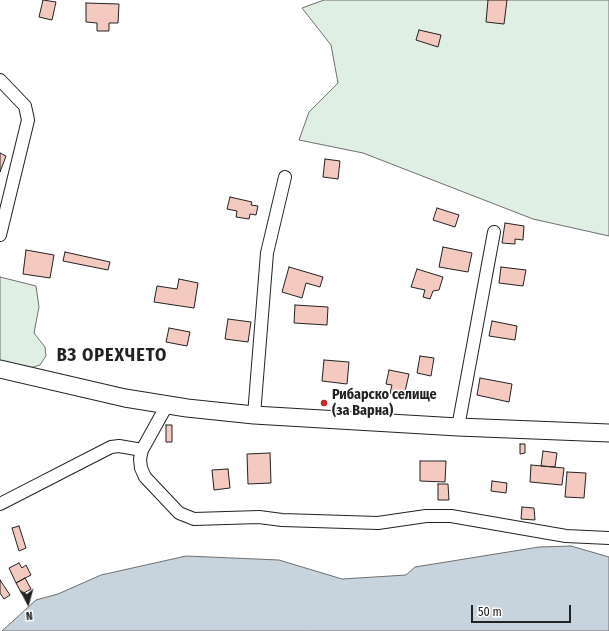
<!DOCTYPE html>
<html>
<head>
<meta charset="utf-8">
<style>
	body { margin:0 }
	#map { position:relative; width:609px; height:631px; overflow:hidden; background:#fff; font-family:"Fira Sans Condensed",sans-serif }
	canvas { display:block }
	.north { position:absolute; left:8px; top:583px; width:40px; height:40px; -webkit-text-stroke:3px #fff; paint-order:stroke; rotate:174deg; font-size:11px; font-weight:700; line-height:16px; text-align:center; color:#222 }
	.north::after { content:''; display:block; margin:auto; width:14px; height:18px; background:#222; clip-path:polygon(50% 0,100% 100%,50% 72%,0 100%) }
	.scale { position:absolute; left:471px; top:605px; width:100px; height:18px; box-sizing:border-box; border:2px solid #222; border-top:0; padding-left:5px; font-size:12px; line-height:14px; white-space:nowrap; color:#222; -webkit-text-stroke:3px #fff; paint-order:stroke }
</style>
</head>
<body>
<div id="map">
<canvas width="609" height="631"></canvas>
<div class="north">N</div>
<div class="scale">50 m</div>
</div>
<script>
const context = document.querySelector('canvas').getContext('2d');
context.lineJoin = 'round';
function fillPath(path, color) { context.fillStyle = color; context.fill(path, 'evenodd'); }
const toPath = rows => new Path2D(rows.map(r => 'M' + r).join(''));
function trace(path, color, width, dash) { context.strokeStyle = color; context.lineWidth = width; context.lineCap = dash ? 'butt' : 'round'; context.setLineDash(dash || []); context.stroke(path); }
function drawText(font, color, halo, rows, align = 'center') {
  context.font = font + ' "Fira Sans Condensed",sans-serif'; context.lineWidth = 3; context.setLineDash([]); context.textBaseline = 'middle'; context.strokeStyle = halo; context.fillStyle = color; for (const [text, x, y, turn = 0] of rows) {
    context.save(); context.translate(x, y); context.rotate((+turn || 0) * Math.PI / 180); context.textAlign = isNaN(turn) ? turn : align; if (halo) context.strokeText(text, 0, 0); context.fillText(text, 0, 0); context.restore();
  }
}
const green = toPath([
	[324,0,609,0,609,236,533,219,363,153,299,140,309,112,338,83,331,45,302,8,324,0],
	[0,277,36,286,39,307,34,333,45,347,46,356,40,365,30,368,0,361,0,277]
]);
fillPath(green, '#e0efe3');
trace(green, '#6f6f6f', 1);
const water = toPath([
	[571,546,609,557,609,631,2,631,36,600,58,594,101,575,186,556,279,560,342,579,406,575,415,567,539,547,571,546]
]);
fillPath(water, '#c7d3dd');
trace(water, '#6f6f6f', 1);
const building = toPath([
	[43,0,56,2,52,20,39,17,43,0],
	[488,0,507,0,504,24,486,22,488,0],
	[86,3,119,4,118,23,109,23,109,31,97,31,97,23,86,22,86,3],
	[419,30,441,35,438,47,416,40,419,30],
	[0,153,6,156,0,172,0,153],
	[325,159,340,161,338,179,323,177,325,159],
	[230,197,252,202,251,205,258,206,256,215,250,214,249,219,236,217,237,211,227,209,230,197],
	[437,208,459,215,455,227,433,220,437,208],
	[505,223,524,226,523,240,515,239,515,244,502,243,505,223],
	[443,247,472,253,468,272,439,267,443,247],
	[26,250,54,255,50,278,23,274,26,250],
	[65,252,110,262,108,270,63,261,65,252],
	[289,267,323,277,320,287,306,283,302,298,282,292,289,267],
	[501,267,526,270,523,286,499,283,501,267],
	[417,269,443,277,439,290,433,291,430,299,423,297,425,290,411,287,417,269],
	[179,279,198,283,194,308,154,302,157,286,177,289,179,279],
	[295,305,328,307,327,325,294,323,295,305],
	[228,319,251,322,248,342,225,339,228,319],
	[492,321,517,326,515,340,489,336,492,321],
	[169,328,190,332,187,346,166,342,169,328],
	[420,356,434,358,431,376,417,373,420,356],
	[324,360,349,362,347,384,322,381,324,360],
	[389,370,409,374,404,396,390,393,392,385,386,384,389,370],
	[480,378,512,384,509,402,477,395,480,378],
	[166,425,172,425,172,442,166,442,166,425],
	[520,444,525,444,525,453,520,454,520,444],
	[543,451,557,453,555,467,541,466,543,451],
	[270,453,271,483,248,484,247,454,270,453],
	[420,461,446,461,445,482,420,481,420,461],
	[531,465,564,468,562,485,530,482,531,465],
	[228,469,230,488,214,490,212,470,228,469],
	[567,472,586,473,584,498,565,497,567,472],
	[492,481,507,483,506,493,491,491,492,481],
	[438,484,448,484,449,500,438,500,438,484],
	[522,507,534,508,535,520,521,519,522,507],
	[19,526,26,548,19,551,12,528,19,526],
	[19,563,22,568,26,565,31,575,16,583,9,568,19,563],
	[25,578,31,589,22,594,16,583,25,578],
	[0,580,10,595,4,599,0,593,0,580]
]);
fillPath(building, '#f3c9c0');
trace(building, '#222', 1);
const street = toPath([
	[0,80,25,106,28,120,0,235],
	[167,405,142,450,140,459,141,468,145,477,179,513,194,519,259,517,282,520,378,523,426,516,451,516,566,536,609,538],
	[254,415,267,253,285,177],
	[458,427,494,232],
	[0,504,111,447,119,446,142,450]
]);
const secondary = toPath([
	[0,369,125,398,187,408,254,415,458,427,609,433]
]);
trace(street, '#222', 14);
trace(secondary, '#222', 19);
trace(street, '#fff', 12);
trace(secondary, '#fff', 17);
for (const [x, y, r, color] of [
	[324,403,4,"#c62828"]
]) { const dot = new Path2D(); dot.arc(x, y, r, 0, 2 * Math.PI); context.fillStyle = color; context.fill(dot); trace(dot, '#fff', 1.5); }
drawText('bold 14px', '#222', '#fff', [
	["Рибарско селище",332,395],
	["(за Варна)",332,411]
], 'left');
context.letterSpacing = '1px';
drawText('bold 18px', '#222', '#fff', [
	["ВЗ ОРЕХЧЕТО",112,356]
]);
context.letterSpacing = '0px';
</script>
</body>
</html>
